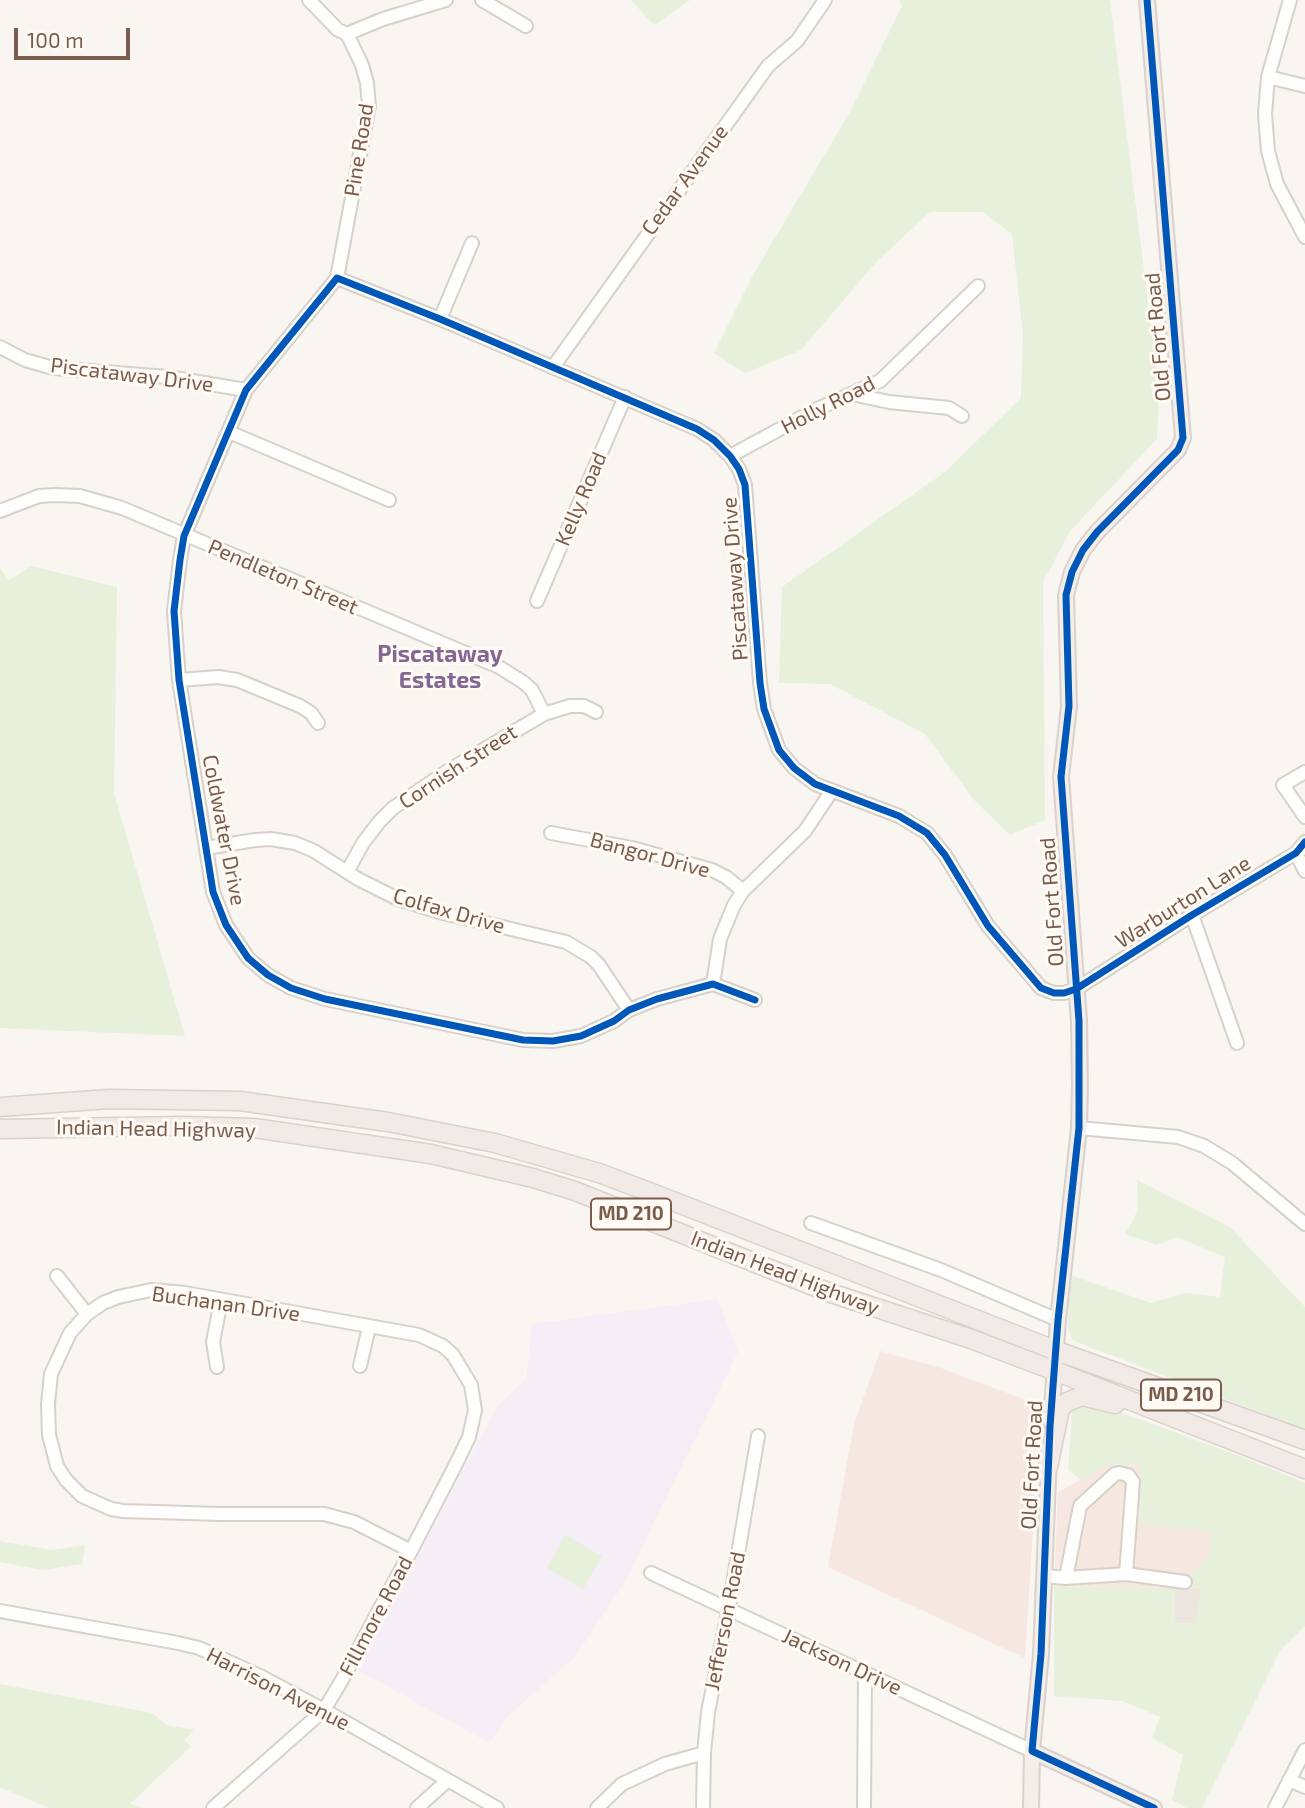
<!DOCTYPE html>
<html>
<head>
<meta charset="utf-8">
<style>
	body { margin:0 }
	#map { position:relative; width:1305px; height:1808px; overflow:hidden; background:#f9f5f0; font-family:"Exo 2",sans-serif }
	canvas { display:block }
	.scale { position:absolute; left:14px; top:28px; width:116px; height:32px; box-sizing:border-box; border:4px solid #7a5c4d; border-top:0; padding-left:9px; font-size:21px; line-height:24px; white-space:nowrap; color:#7a5c4d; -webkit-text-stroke:5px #fffaf3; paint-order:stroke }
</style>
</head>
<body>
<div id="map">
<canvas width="1305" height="1808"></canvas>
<div class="scale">100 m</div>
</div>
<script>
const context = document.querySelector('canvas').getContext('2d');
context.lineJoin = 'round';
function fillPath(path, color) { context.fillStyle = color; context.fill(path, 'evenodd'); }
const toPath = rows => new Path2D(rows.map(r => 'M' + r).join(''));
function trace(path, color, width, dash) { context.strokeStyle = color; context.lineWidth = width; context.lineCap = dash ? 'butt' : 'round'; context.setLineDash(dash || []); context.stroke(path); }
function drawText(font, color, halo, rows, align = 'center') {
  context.font = font + ' "Exo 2",sans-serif'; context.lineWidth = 6; context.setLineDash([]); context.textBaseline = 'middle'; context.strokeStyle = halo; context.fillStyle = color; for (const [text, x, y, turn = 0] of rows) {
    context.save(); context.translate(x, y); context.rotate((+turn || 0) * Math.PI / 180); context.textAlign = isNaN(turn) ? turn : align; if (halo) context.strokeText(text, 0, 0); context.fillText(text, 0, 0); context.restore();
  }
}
fillPath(toPath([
	[880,1351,941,1368,1034,1403,1035,1497,1025,1658,828,1567,854,1424],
	[1109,1464,1141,1466,1139,1523,1212,1531,1210,1556,1190,1577,1188,1588,1054,1586,1058,1492]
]), '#f6e8e1');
fillPath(toPath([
	[1174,1588,1201,1588,1196,1624,1175,1623]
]), '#ede5e0');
fillPath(toPath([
	[718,1299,738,1352,623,1585,575,1657,508,1716,489,1743,358,1670,497,1406,526,1379,532,1324]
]), '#f6eef6');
fillPath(toPath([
	[631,0,690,0,654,25],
	[900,0,1110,0,1159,390,1157,439,1070,531,1043,582,1045,820,1010,835,975,801,925,734,830,684,779,683,782,587,945,472,1021,398,1023,335,1012,234,982,212,930,212,876,262,801,350,745,373,714,353,753,275,850,112,902,6],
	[31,566,117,587,114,793,185,1036,0,1028,0,568,9,580],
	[1137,1180,1230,1227,1305,1307,1305,1430,1072,1340,1068,1326,1070,1275,1151,1303,1185,1293,1220,1297,1225,1257,1177,1237,1157,1245,1125,1234,1138,1210],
	[1087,1404,1120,1412,1237,1455,1305,1483,1305,1626,1281,1649,1202,1808,1187,1808,1172,1800,1183,1755,1152,1738,1160,1717,1123,1701,1054,1696,1054,1586,1174,1588,1175,1623,1195,1624,1201,1589,1188,1588,1190,1577,1209,1556,1211,1531,1139,1523,1141,1466,1109,1464,1081,1480,1068,1470,1072,1412,1077,1406],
	[565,1535,602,1556,583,1589,547,1568],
	[0,1541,53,1550,85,1545,82,1564,43,1570,0,1562],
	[0,1684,152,1713,166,1725,194,1730,184,1740,191,1746,130,1804,143,1808,49,1808,0,1787]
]), '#e7f0db');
const minor = toPath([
	[309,0,338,30,347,34,362,65,367,83,369,106,337,278],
	[482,0,526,26],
	[1290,0,1268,77,1265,114,1268,151,1277,184,1305,237],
	[347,34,383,19,446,0],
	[1268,77,1305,86],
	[440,319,472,243],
	[0,347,25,360,53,368,168,377,246,390],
	[553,367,768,66,797,41,825,0],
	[852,394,889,402,949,408,962,416],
	[229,432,389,500],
	[730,456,815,410,880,381,978,286],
	[0,511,39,496,54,495,80,496,122,508,499,667,523,682,532,690,544,714],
	[537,601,625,397],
	[179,680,218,677,237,680,300,706,311,713,318,723],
	[1305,772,1283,785,1305,817],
	[551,833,632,848,712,870,726,877,743,891],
	[206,848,255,840,271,839,295,843,314,851,358,879,398,899,443,913,566,942,591,957,599,965,629,1010],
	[1302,849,1296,853,1305,871],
	[347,872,363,843,379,822,393,808,446,772,544,714,570,706,584,706,596,712],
	[1192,915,1237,1043],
	[713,984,720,939,734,905,743,891,805,831,831,792],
	[755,1000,713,984,657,999,629,1010,614,1021,581,1036,553,1041,523,1040,325,999,291,988,268,975,248,958,226,925,213,892,210,873,179,680,174,611,180,560,184,536,246,390,337,278,440,319,697,429,714,440,730,456,739,469,745,485,760,683,764,709,779,750,794,768,815,784,899,816,927,833,945,855,988,926,1041,988,1054,993,1064,993,1076,989,1192,915,1296,853,1305,842],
	[1079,1128,1178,1137,1204,1146,1232,1163,1305,1224],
	[811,1223,941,1270,1058,1320],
	[57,1276,87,1314],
	[360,1366,369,1327],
	[217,1367,213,1342,221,1301],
	[651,1573,1032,1751],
	[1044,1576,1066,1578,1126,1574,1185,1582],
	[1066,1578,1080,1506,1115,1474,1119,1473,1128,1475,1133,1482,1126,1574],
	[0,1611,178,1643,199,1648,262,1677,324,1710,497,1808],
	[1289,1780,1305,1787],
	[213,1808,324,1710,342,1680,378,1612,411,1551,456,1464,469,1437,475,1410,471,1385,453,1355,443,1346,419,1335,185,1293,151,1290,118,1297,103,1303,87,1314,70,1333,51,1374,48,1404,49,1435,57,1466,66,1480,82,1496,111,1509,123,1511,220,1514,324,1514,354,1522,411,1551],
	[417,1808,447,1781],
	[597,1808,622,1784,665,1764,704,1753],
	[703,1808,704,1753,708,1712,729,1607,758,1436],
	[864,1808,865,1674],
	[1275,1808,1305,1750]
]);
const major = toPath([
	[1051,1422,1058,1320,1079,1128,1080,1087,1079,1021,1061,777,1069,706,1066,595,1072,572,1083,550,1097,532,1178,450,1183,438,1147,0],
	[1032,1751,1154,1808],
	[1031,1808,1032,1751,1041,1654,1049,1456]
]);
const highway = toPath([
	[0,1107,109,1099,240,1101,388,1122,495,1143,599,1173,652,1193,1057,1351,1305,1440],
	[0,1129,183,1126,254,1128,431,1154,533,1178,575,1191,828,1292,971,1339,1055,1371,1305,1469],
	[1048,1467,1060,1409,1067,1402,1082,1396,1115,1404]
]);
trace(minor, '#d7d1cb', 16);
trace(major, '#dad1cc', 18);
trace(highway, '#dad1cc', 21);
trace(minor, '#fefefd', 12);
trace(major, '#f3eee8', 14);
trace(highway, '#f2eae7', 18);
trace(toPath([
	[1147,0,1183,438,1178,450,1097,532,1083,550,1072,572,1066,595,1069,706,1061,777,1079,1021,1079,1128,1058,1320,1050,1426,1041,1654,1032,1751,1154,1808],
	[755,1000,713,984,657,999,629,1010,614,1021,581,1036,553,1041,523,1040,325,999,291,988,268,975,248,958,226,925,213,892,210,873,179,680,174,611,180,560,184,536,246,390,337,278,440,319,697,429,714,440,730,456,739,469,745,485,760,683,764,709,779,750,794,768,815,784,899,816,927,833,945,855,988,926,1041,988,1054,993,1064,993,1076,989,1192,915,1296,853,1305,842]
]), '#0057b8', 7);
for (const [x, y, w] of [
	[631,1214,80],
	[1181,1395,80]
]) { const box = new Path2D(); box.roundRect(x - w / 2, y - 15.5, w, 31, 5); context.fillStyle = '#fffaf3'; context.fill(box); trace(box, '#7a5c4d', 2); }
drawText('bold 19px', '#7a5c4d', null, [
	["MD 210",631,1214],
	["MD 210",1181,1395]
]);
drawText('21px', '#7a5c4d', '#fffaf3', [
	["Pine Road",359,150,-81],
	["Cedar Avenue",685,180,-54],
	["Old Fort Road",1158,337,-95],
	["Piscataway Drive",132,375,7],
	["Holly Road",828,405,-27],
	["Kelly Road",581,499,-67],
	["Pendleton Street",283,577,23],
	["Piscataway Drive",735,579,-94],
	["Cornish Street",458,767,-33],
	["Coldwater Drive",224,830,79],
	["Bangor Drive",650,855,15],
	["Old Fort Road",1052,902,-94],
	["Warburton Lane",1183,902,-32],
	["Colfax Drive",449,911,16],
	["Indian Head Highway",156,1129,1],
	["Indian Head Highway",785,1273,21],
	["Buchanan Drive",226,1304,8],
	["Old Fort Road",1032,1465,-87],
	["Fillmore Road",376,1616,-62],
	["Jefferson Road",725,1621,-79],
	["Jackson Drive",842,1662,25],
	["Harrison Avenue",278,1689,27]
]);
drawText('bold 23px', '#846695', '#fffaf3', [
	["Piscataway",440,654],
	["Estates",440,680]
]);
</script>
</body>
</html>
